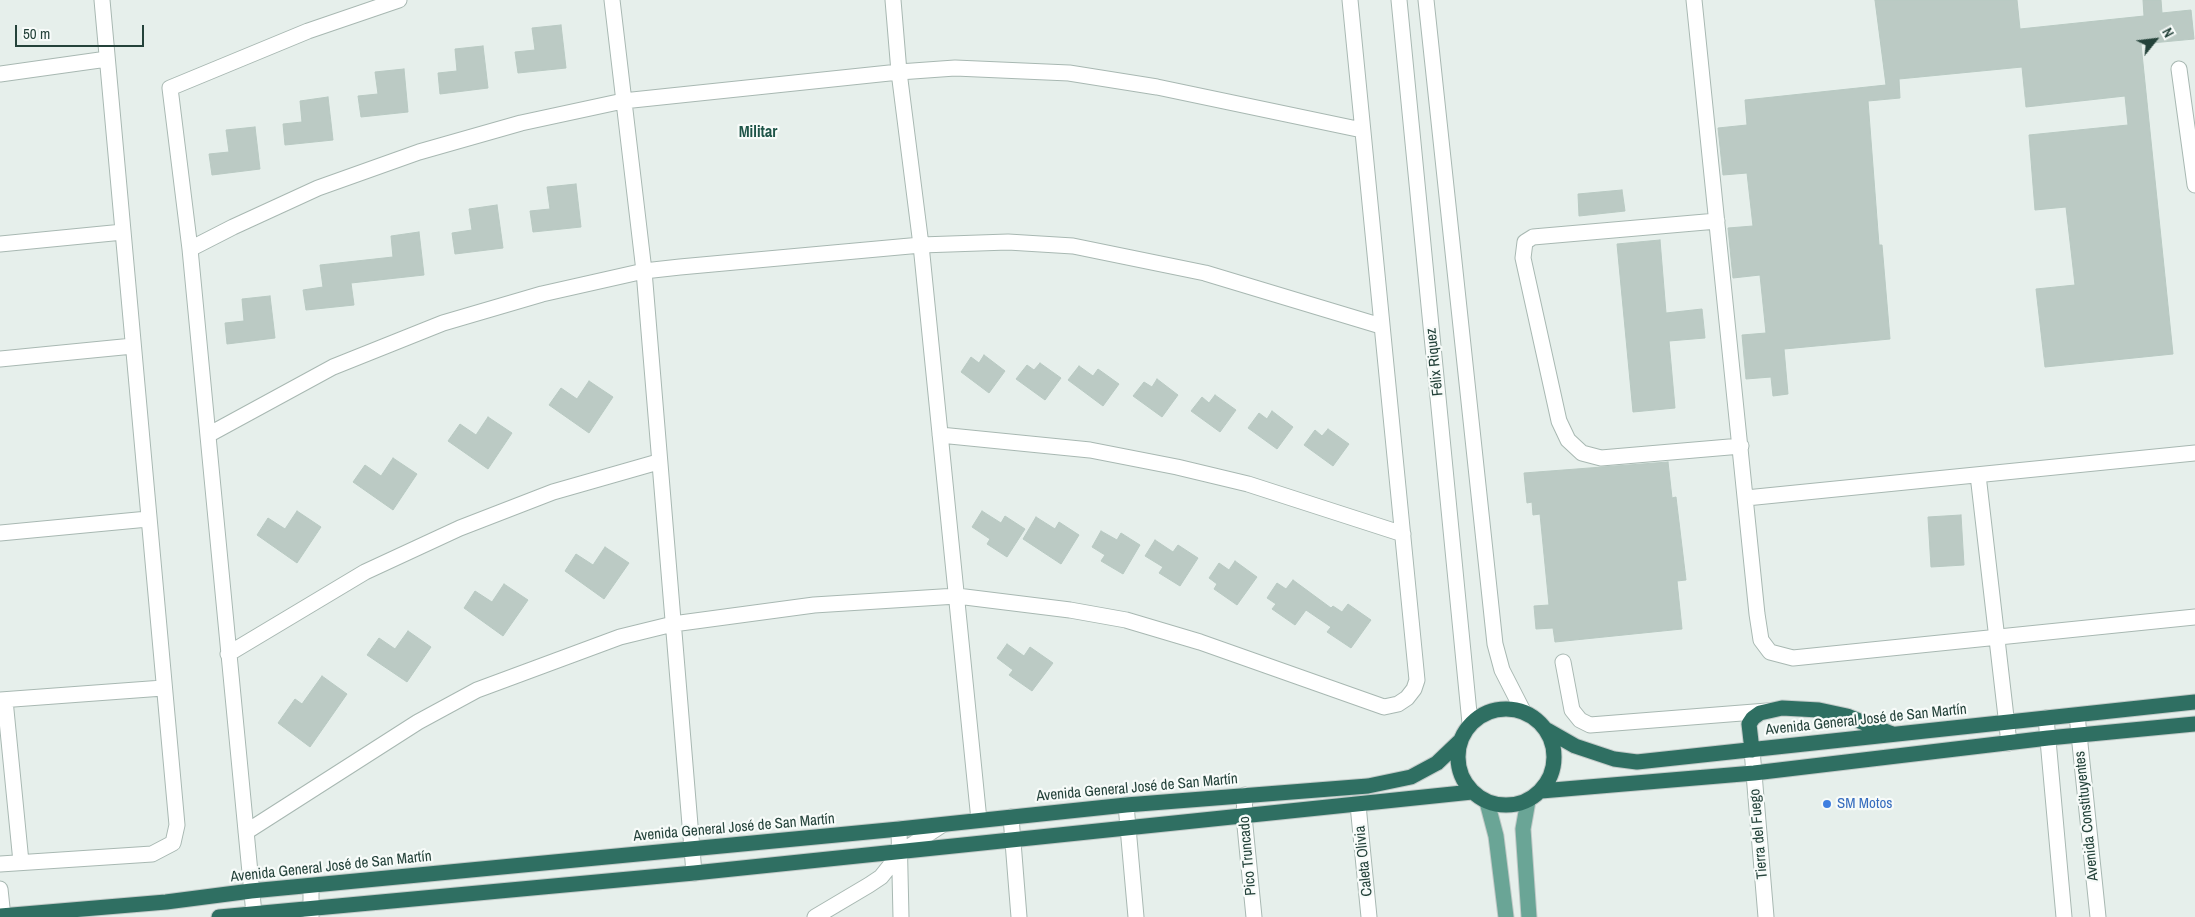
<!DOCTYPE html>
<html>
<head>
<meta charset="utf-8">
<style>
	body { margin:0 }
	#map { position:relative; width:2195px; height:917px; overflow:hidden; background:#e6efeb; font-family:"Archivo Narrow",sans-serif }
	canvas { display:block }
	.north { position:absolute; left:2130px; top:15px; width:50px; height:50px; -webkit-text-stroke:4px #f7fbf9; paint-order:stroke; rotate:61deg; font-size:14px; font-weight:700; line-height:20px; text-align:center; color:#24423a }
	.north::after { content:''; display:block; margin:auto; width:18px; height:22px; background:#24423a; clip-path:polygon(50% 0,100% 100%,50% 72%,0 100%) }
	.scale { position:absolute; left:15px; top:25px; width:129px; height:22px; box-sizing:border-box; border:2px solid #24423a; border-top:0; padding-left:6px; font-size:15px; line-height:18px; white-space:nowrap; color:#24423a; -webkit-text-stroke:4px #f7fbf9; paint-order:stroke }
</style>
</head>
<body>
<div id="map">
<canvas width="2195" height="917"></canvas>
<div class="north">N</div>
<div class="scale">50 m</div>
</div>
<script>
const context = document.querySelector('canvas').getContext('2d');
context.lineJoin = 'round';
function fillPath(path, color) { context.fillStyle = color; context.fill(path, 'evenodd'); }
const toPath = rows => new Path2D(rows.map(r => 'M' + r).join(''));
function trace(path, color, width, dash) { context.strokeStyle = color; context.lineWidth = width; context.lineCap = dash ? 'butt' : 'round'; context.setLineDash(dash || []); context.stroke(path); }
function drawText(font, color, halo, rows, align = 'center') {
  context.font = font + ' "Archivo Narrow",sans-serif'; context.lineWidth = 4.5; context.setLineDash([]); context.textBaseline = 'middle'; context.strokeStyle = halo; context.fillStyle = color; for (const [text, x, y, turn = 0] of rows) {
    context.save(); context.translate(x, y); context.rotate((+turn || 0) * Math.PI / 180); context.textAlign = isNaN(turn) ? turn : align; if (halo) context.strokeText(text, 0, 0); context.fillText(text, 0, 0); context.restore();
  }
}
const building = toPath([
	[1875,0,2017,0,2020,29,2144,16,2143,0,2161,0,2162,13,2191,10,2194,39,2141,44,2173,354,2045,367,2036,289,2075,285,2066,207,2035,210,2029,135,2128,125,2125,96,2026,107,2022,67,1899,79,1900,98,1868,101,1879,245,1882,245,1890,339,1784,349,1788,394,1773,396,1771,377,1746,379,1742,335,1766,333,1760,275,1733,278,1728,228,1753,226,1747,173,1723,175,1718,128,1747,125,1745,100,1886,85,1875,0],
	[561,25,566,68,518,73,515,52,535,50,532,28,561,25],
	[483,46,488,88,440,94,438,73,457,71,455,49,483,46],
	[404,69,408,112,361,117,358,96,378,94,375,72,404,69],
	[328,97,333,140,285,145,283,124,302,122,300,101,328,97],
	[255,127,260,169,212,175,209,154,229,152,226,130,255,127],
	[576,184,581,227,533,232,530,211,550,209,547,187,576,184],
	[1622,190,1625,211,1579,216,1578,194,1622,190],
	[497,205,503,248,455,254,452,233,472,230,469,209,497,205],
	[419,232,424,275,351,283,354,305,306,310,303,290,323,287,320,265,393,257,391,236,419,232],
	[1660,240,1666,313,1702,309,1705,338,1669,341,1675,408,1633,412,1617,244,1660,240],
	[270,296,275,338,227,344,225,323,244,321,242,299,270,296],
	[984,355,1005,371,989,393,961,372,971,357,979,363,984,355],
	[1040,363,1061,378,1045,400,1016,379,1027,365,1034,370,1040,363],
	[1079,366,1093,376,1098,369,1119,384,1103,406,1068,380,1079,366],
	[1157,379,1178,395,1162,417,1133,396,1144,382,1152,387,1157,379],
	[589,381,613,397,589,433,549,405,561,388,577,399,589,381],
	[1215,395,1236,410,1220,432,1191,411,1202,397,1209,403,1215,395],
	[1272,411,1293,427,1277,449,1248,428,1259,413,1267,419,1272,411],
	[488,417,512,433,488,469,448,441,460,424,476,435,488,417],
	[1328,429,1349,444,1333,466,1304,445,1315,430,1322,436,1328,429],
	[393,458,417,474,393,510,353,482,365,465,381,476,393,458],
	[1668,462,1672,498,1676,497,1686,580,1677,581,1682,629,1555,642,1553,628,1536,629,1534,606,1549,605,1540,514,1533,515,1532,502,1527,503,1524,473,1668,462],
	[297,511,321,527,297,563,257,535,268,518,285,529,297,511],
	[982,511,1001,523,1005,516,1025,529,1007,557,987,544,990,539,972,527,982,511],
	[1961,515,1964,565,1931,567,1928,517,1961,515],
	[1036,517,1055,529,1059,522,1079,535,1061,564,1023,539,1036,517],
	[1101,531,1117,540,1121,533,1140,545,1123,574,1101,561,1105,555,1092,547,1101,531],
	[1155,540,1173,552,1178,545,1198,558,1180,586,1159,573,1163,567,1145,556,1155,540],
	[605,547,629,563,604,599,565,571,576,554,593,565,605,547],
	[1235,561,1257,577,1237,605,1214,589,1217,584,1209,578,1219,563,1229,570,1235,561],
	[1293,580,1331,608,1333,606,1342,612,1348,604,1371,620,1351,648,1327,632,1331,627,1306,610,1295,625,1272,609,1276,604,1267,598,1277,583,1286,589,1293,580],
	[504,584,528,600,503,636,464,608,475,591,492,602,504,584],
	[408,631,431,647,407,682,367,655,379,638,395,649,408,631],
	[1007,644,1024,656,1030,647,1053,663,1032,691,1009,675,1013,670,997,658,1007,644],
	[322,676,347,694,310,747,278,723,295,699,302,704,322,676]
]);
fillPath(building, '#bbcac4');
trace(building, '#b8c9c2', 1);
const minor = toPath([
	[612,0,644,271,694,873],
	[893,0,899,72,921,245,979,820],
	[1399,0,1470,723],
	[1426,0,1495,644,1502,670,1523,711],
	[1694,0,1757,614,1761,640,1770,652,1793,658,2195,617],
	[2179,69,2195,185],
	[0,74,107,59],
	[1717,221,1533,237,1525,242,1523,258,1559,421,1568,440,1582,453,1601,458,1741,446],
	[0,244,123,232],
	[190,249,233,227,318,188,419,152,521,123,623,101,899,72,955,68,1069,73,1157,87,1362,130],
	[0,359,133,346],
	[208,435,333,367,443,323,542,294,644,271,680,267,921,245,1008,242,1073,246,1205,273,1381,326],
	[940,435,1090,450,1177,467,1248,484,1403,534],
	[1978,475,2009,743],
	[1746,498,2195,453],
	[0,533,148,519],
	[228,654,365,572,460,528,553,492,658,462],
	[1563,662,1572,710,1580,720,1590,725,1767,711],
	[0,700,163,688],
	[5,700,21,862],
	[2077,715,2098,917],
	[2046,718,2064,917],
	[1752,750,1766,917],
	[1245,795,1244,816,1254,917],
	[1126,805,1136,917],
	[1358,805,1369,917],
	[1011,817,1019,917],
	[899,829,901,917],
	[246,832,418,722,477,690,620,637,673,624,814,605,957,596,1070,610,1126,620,1200,642,1384,707,1398,704,1407,698,1414,689,1417,680,1350,0],
	[0,864,152,854,173,843,177,825,102,0],
	[311,886,311,917],
	[0,889,3,917],
	[254,914,190,249,170,88,308,31,399,0],
	[815,917,869,885,881,877,901,852,942,825]
]);
const major = toPath([
	[1528,801,1523,829,1529,917],
	[1487,802,1496,836,1506,917]
]);
const highway = toPath([
	'1458 757a48 48 0 1 1 96 0a48 48 0 1 1-96 0Z',
	[1547,730,1575,746,1614,759,1637,762,2195,702],
	[1752,750,1749,724,1753,718,1760,713,1782,708,1819,710,1847,716,1892,734],
	[1541,791,1754,773,2048,738,2195,724],
	[0,916,166,902,251,891,899,829,1126,805,1368,786,1411,777,1437,763,1459,742],
	[219,917,694,873,1472,792]
]);
trace(minor, '#a8b8b2', 17);
trace(major, '#c2cac8', 17);
trace(highway, '#c2cac8', 17);
trace(minor, '#fff', 15);
trace(major, '#6aa596', 15);
trace(highway, '#2f6f62', 15);
for (const [x, y, r, color] of [
	[1827,804,5,"#3f7fe0"]
]) { const dot = new Path2D(); dot.arc(x, y, r, 0, 2 * Math.PI); context.fillStyle = color; context.fill(dot); trace(dot, '#f7fbf9', 2); }
drawText('15px', '#24423a', '#f7fbf9', [
	["Félix Riquez",1435,362,-96],
	["Avenida General José de San Martín",1866,720,-6],
	["Avenida General José de San Martín",1137,788,-5],
	["Avenida Constituyentes",2087,816,-96],
	["Avenida General José de San Martín",734,828,-5],
	["Tierra del Fuego",1759,834,-95],
	["Pico Truncado",1248,856,-95],
	["Caleta Olivia",1364,861,-96],
	["Avenida General José de San Martín",331,867,-6]
]);
drawText('15px', '#366cbe', '#f7fbf9', [
	["SM Motos",1837,804]
], 'left');
drawText('bold 16px', '#1f5548', '#f7fbf9', [
	["Militar",758,133]
]);
</script>
</body>
</html>
